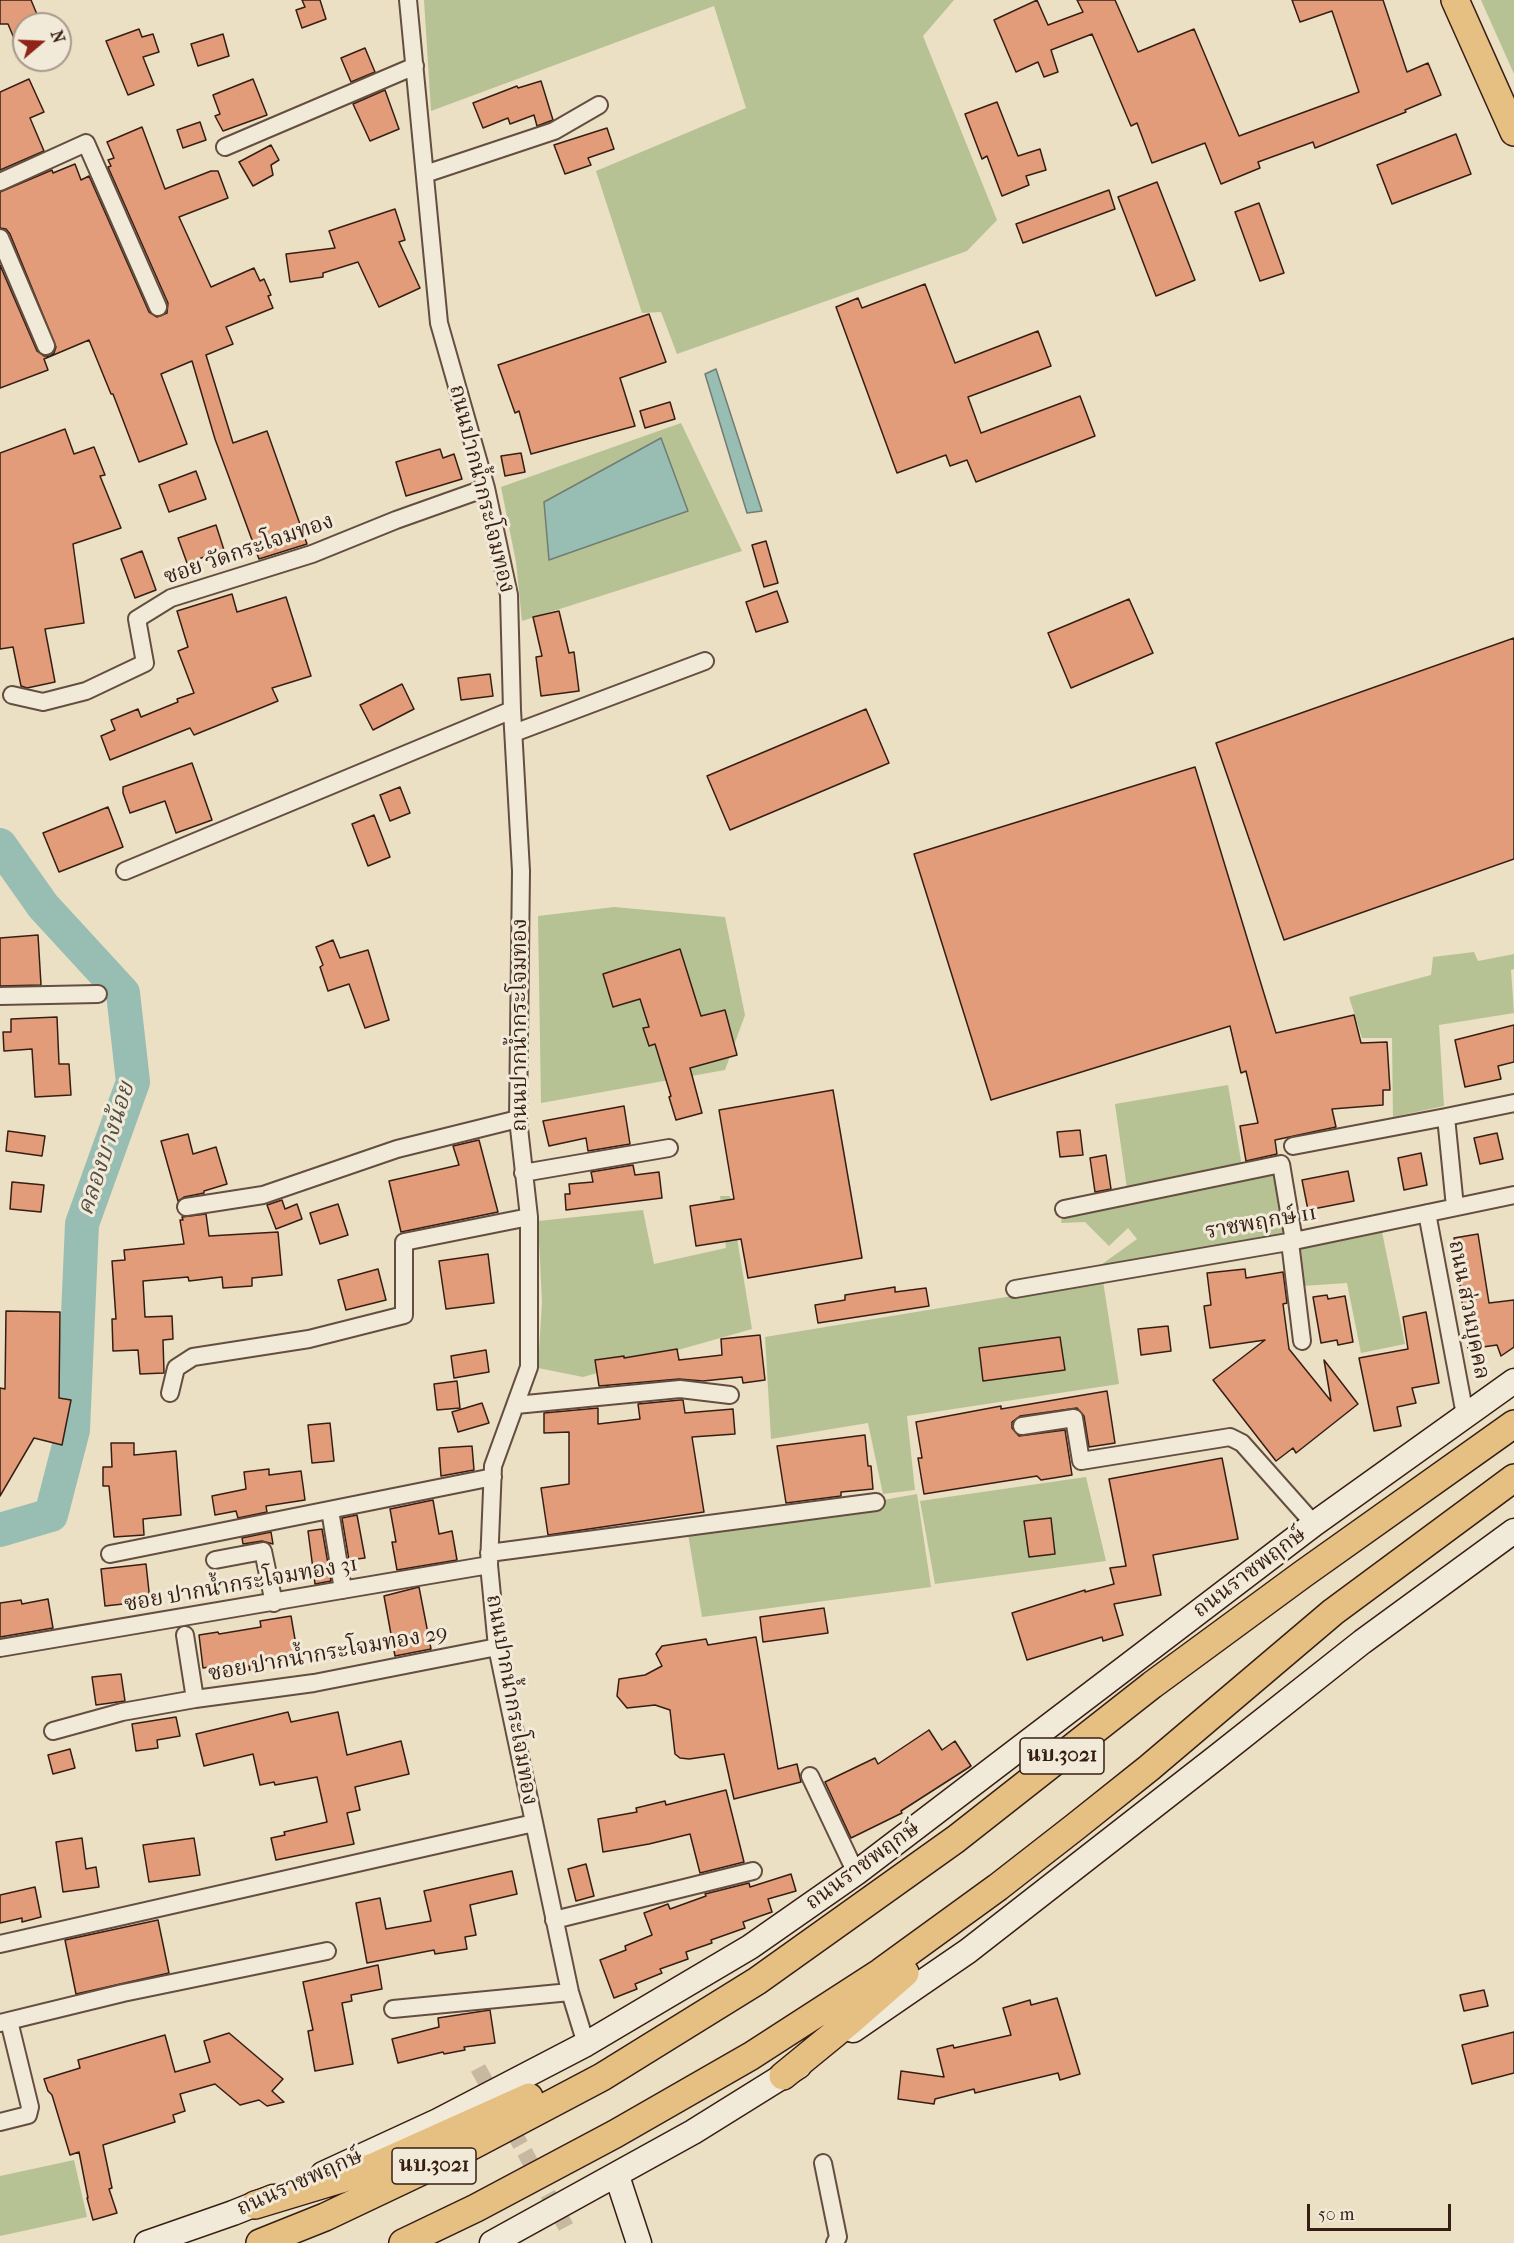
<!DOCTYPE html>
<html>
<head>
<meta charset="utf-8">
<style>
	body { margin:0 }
	#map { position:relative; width:1514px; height:2243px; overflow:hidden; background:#ebdfc4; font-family:"IM FELL French Canon",serif }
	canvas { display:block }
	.north { position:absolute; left:12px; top:12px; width:60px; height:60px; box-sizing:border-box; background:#f2ead9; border:2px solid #a7988a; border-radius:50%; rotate:71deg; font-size:16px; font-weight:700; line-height:24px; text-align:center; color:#371e14 }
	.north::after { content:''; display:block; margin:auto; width:21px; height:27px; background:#8f2418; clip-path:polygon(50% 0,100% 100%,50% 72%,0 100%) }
	.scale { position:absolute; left:1307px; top:2204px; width:144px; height:27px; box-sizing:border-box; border:3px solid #371e14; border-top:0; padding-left:8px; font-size:18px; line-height:21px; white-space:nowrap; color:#371e14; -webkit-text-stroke:4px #f2ead9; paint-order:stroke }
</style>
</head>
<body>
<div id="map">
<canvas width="1514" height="2243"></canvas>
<div class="north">N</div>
<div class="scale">50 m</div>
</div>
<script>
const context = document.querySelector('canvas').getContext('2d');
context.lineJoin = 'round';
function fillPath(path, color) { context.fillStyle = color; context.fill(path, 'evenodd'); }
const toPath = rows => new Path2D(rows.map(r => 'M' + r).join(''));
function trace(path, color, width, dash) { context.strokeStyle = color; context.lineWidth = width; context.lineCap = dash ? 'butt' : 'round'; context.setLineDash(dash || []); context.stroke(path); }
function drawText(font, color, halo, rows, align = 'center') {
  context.font = font + ' "IM FELL French Canon","Noto Serif Thai",serif'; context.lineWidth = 6; context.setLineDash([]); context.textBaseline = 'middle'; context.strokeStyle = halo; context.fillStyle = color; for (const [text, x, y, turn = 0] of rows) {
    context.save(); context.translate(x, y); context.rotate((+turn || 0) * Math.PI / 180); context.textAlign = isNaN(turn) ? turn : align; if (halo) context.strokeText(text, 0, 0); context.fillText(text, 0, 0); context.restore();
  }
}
fillPath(toPath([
	[424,0,954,0,923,36,997,220,967,251,677,354,661,312,642,313,596,171,746,108,714,6,431,111],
	[1481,0,1514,0,1514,74],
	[681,423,742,551,522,621,516,562,501,487],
	[614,907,725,917,745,1015,725,1070,541,1103,538,916],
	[1474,952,1478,961,1514,954,1514,969,1511,970,1514,1013,1439,1025,1444,1106,1393,1117,1392,1038,1362,1038,1349,997,1431,975,1433,957],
	[1228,1085,1242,1166,1127,1189,1115,1104],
	[1274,1172,1287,1235,1098,1267,1137,1239,1128,1228,1109,1246,1085,1222,1061,1223,1064,1209],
	[720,1196,730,1196,752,1329,583,1377,538,1368,542,1302,538,1221,643,1210,654,1264,726,1248],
	[1382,1232,1405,1344,1361,1353,1347,1283,1302,1286,1299,1249],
	[1103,1281,1119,1384,907,1416,915,1490,883,1494,868,1423,771,1439,765,1337],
	[1086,1477,1106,1561,935,1584,920,1501],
	[917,1494,931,1587,702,1617,688,1534],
	[74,2160,87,2217,0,2236,0,2176]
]), '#b7c294');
const water = toPath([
	[716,369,762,511,747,513,705,374,716,369],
	[661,438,688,511,549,560,544,502,661,438]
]);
fillPath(water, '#98bdb2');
trace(water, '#717d73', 1.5);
trace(toPath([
	[0,845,43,906,123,993,133,1082,82,1224,73,1430,51,1515,0,1530]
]), '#98bdb2', 34);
const building = toPath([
	[0,0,31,0,41,24,24,24,24,62,8,24,0,24,0,0],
	[302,0,320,0,326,19,302,28,296,10,305,7,302,0],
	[1037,0,1048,25,1083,12,1077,0,1115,0,1138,52,1194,29,1239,136,1359,92,1332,11,1300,22,1292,0,1383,0,1407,72,1428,63,1441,95,1405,110,1406,112,1315,148,1313,142,1258,162,1260,168,1221,184,1205,143,1152,163,1137,123,1131,126,1092,34,1051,50,1058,72,1044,77,1038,62,1016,72,994,20,1037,0],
	[139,29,142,37,153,34,159,52,143,57,154,85,128,95,106,41,139,29],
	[223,34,229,56,198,66,191,44,223,34],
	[365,48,375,72,351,82,341,58,365,48],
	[29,79,44,112,30,118,44,151,0,170,0,92,29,79],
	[253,79,267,115,223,131,215,116,220,114,213,95,253,79],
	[541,81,553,120,537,126,534,115,510,124,508,118,483,128,473,103,517,86,518,88,541,81],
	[385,90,399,129,370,141,353,104,385,90],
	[997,102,1018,156,1040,149,1046,170,1026,176,1029,185,1002,196,987,156,982,159,965,114,997,102],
	[200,122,206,140,183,148,177,130,200,122],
	[142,127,165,189,211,171,218,171,228,198,179,217,211,287,254,268,260,281,264,279,271,295,268,296,273,308,226,327,233,344,206,355,233,443,267,431,307,544,259,559,215,439,192,361,161,374,187,444,139,462,113,394,111,394,89,340,44,359,48,370,0,388,0,265,37,351,44,356,50,356,54,353,56,347,10,234,6,229,0,228,0,192,52,170,53,173,75,164,81,180,89,176,149,312,157,317,167,313,168,303,108,167,111,166,108,160,114,158,107,142,142,127],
	[607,128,614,149,588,158,591,165,565,174,554,145,607,128],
	[1456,134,1471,174,1392,204,1377,165,1456,134],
	[271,145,279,160,271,165,273,175,253,186,239,162,271,145],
	[1157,182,1195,280,1156,296,1118,197,1157,182],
	[1109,190,1115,209,1023,243,1016,224,1109,190],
	[1259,203,1284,273,1260,281,1235,212,1259,203],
	[395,209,405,240,399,242,420,288,379,307,358,262,323,273,323,277,290,282,286,254,335,248,329,231,395,209],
	[925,284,955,363,1038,331,1051,366,968,397,981,433,1080,396,1095,436,976,482,967,460,950,466,946,455,897,473,836,307,858,298,862,308,925,284],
	[649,314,666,362,620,378,635,426,531,454,519,411,515,413,498,365,649,314],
	[670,402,675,419,645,428,640,411,670,402],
	[65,429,74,454,94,447,105,475,100,476,121,528,73,544,84,623,45,629,55,682,27,688,21,686,13,647,0,649,0,453,65,429],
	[440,449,443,458,454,454,462,479,406,496,396,462,440,449],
	[521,453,525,472,505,476,501,456,521,453],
	[196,471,206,499,169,512,159,485,196,471],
	[216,525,224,550,187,563,178,538,216,525],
	[766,541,778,583,764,587,752,545,766,541],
	[142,551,156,590,135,598,121,559,142,551],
	[777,591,788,622,756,632,746,602,777,591],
	[232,594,237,612,286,597,311,676,272,688,278,701,194,735,190,728,110,760,101,736,115,730,111,720,138,709,141,717,178,702,177,699,194,693,178,651,188,647,177,611,232,594],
	[1129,599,1153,653,1071,688,1048,633,1129,599],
	[559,611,569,653,574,652,579,691,541,696,536,657,542,656,533,617,559,611],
	[1514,638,1514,859,1284,940,1216,743,1514,638],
	[490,674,493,696,461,700,458,678,490,674],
	[402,684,414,709,373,730,360,705,402,684],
	[866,709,889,763,730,830,707,776,866,709],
	[192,763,212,820,176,833,165,801,130,813,123,793,123,787,192,763],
	[1195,767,1276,1033,1354,1015,1361,1043,1387,1042,1390,1090,1383,1090,1383,1105,1332,1109,1336,1127,1275,1140,1277,1154,1246,1161,1240,1126,1258,1123,1246,1071,1241,1073,1230,1026,991,1100,914,854,1195,767],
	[400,787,410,813,390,821,380,795,400,787],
	[108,807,123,847,59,872,43,833,108,807],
	[374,815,390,857,368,866,352,824,374,815],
	[38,935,41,985,0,986,0,938,38,935],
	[333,940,340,958,368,950,389,1020,365,1028,349,984,328,991,320,967,323,965,316,947,333,940],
	[680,949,701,1016,725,1010,737,1055,690,1068,702,1113,676,1120,669,1097,671,1096,655,1044,649,1046,643,1028,649,1027,640,999,613,1007,603,974,680,949],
	[57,1017,59,1064,69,1064,71,1095,35,1097,32,1049,4,1051,3,1032,11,1032,11,1019,57,1017],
	[1514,1025,1514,1062,1498,1066,1501,1079,1465,1087,1455,1040,1514,1025],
	[833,1090,862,1258,748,1278,741,1239,696,1246,690,1206,734,1199,719,1110,833,1090],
	[624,1106,630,1144,588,1151,586,1138,549,1146,543,1121,624,1106],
	[1080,1130,1083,1155,1060,1157,1057,1132,1080,1130],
	[8,1131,45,1136,42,1156,6,1151,8,1131],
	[1497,1133,1503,1159,1480,1164,1474,1138,1497,1133],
	[188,1134,193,1154,216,1147,227,1184,204,1191,204,1193,184,1197,178,1201,161,1141,188,1134],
	[479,1140,498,1212,401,1232,389,1181,459,1165,453,1146,479,1140],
	[1421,1153,1427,1185,1404,1190,1398,1158,1421,1153],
	[1106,1155,1111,1189,1095,1192,1090,1158,1106,1155],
	[633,1165,635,1175,659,1172,662,1198,566,1210,565,1194,570,1194,569,1184,593,1182,591,1172,633,1165],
	[1348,1171,1354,1201,1308,1210,1302,1180,1348,1171],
	[12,1182,44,1185,41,1212,10,1209,12,1182],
	[282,1200,285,1209,297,1204,302,1219,276,1229,267,1205,282,1200],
	[338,1204,348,1235,320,1244,310,1213,338,1204],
	[206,1214,209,1236,278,1232,282,1275,252,1278,252,1286,223,1288,222,1277,189,1281,188,1277,143,1281,145,1317,172,1316,173,1339,163,1340,164,1373,140,1374,138,1350,113,1351,112,1319,116,1319,112,1261,125,1260,124,1250,184,1244,180,1220,183,1220,182,1217,206,1214],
	[1478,1234,1489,1303,1514,1300,1514,1347,1501,1356,1497,1345,1468,1349,1454,1238,1478,1234],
	[488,1254,494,1303,446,1309,439,1261,488,1254],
	[378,1269,386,1300,346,1310,338,1280,378,1269],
	[1245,1269,1246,1278,1283,1272,1287,1303,1283,1304,1289,1349,1331,1401,1324,1360,1358,1404,1296,1453,1293,1448,1276,1461,1213,1380,1265,1340,1210,1348,1204,1306,1211,1305,1207,1273,1245,1269],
	[895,1287,895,1292,926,1288,929,1306,818,1323,815,1305,845,1300,845,1295,895,1287],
	[1327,1295,1328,1299,1345,1296,1353,1342,1338,1345,1337,1340,1321,1343,1313,1297,1327,1295],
	[6,1311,60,1312,59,1398,71,1400,62,1445,34,1438,0,1496,0,1388,5,1389,6,1311],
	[1426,1312,1439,1383,1412,1388,1416,1403,1397,1407,1401,1426,1374,1431,1359,1358,1408,1349,1403,1317,1426,1312],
	[1168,1326,1171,1351,1141,1355,1138,1329,1168,1326],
	[760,1335,765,1380,743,1383,742,1377,703,1381,679,1379,599,1386,595,1360,624,1356,624,1358,677,1349,679,1360,722,1355,721,1339,760,1335],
	[1060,1337,1065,1370,983,1381,979,1348,1060,1337],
	[486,1350,489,1372,454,1378,451,1356,486,1350],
	[457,1381,460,1408,437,1410,434,1384,457,1381],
	[1107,1391,1115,1443,1089,1447,1084,1416,1077,1408,1020,1416,1012,1422,1012,1428,1019,1436,1065,1430,1072,1475,1041,1480,1037,1476,924,1494,918,1458,922,1458,916,1422,1001,1406,1001,1409,1107,1391],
	[680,1400,683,1400,685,1413,733,1409,735,1434,692,1437,704,1512,548,1535,541,1488,569,1484,569,1432,544,1433,544,1413,598,1408,598,1424,640,1419,638,1404,680,1400],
	[482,1403,489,1423,458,1432,452,1412,482,1403],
	[330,1423,334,1461,312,1463,308,1425,330,1423],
	[865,1435,868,1466,871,1466,873,1489,841,1492,841,1496,786,1503,777,1446,865,1435],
	[111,1443,134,1443,134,1455,176,1451,181,1515,143,1519,144,1535,114,1537,109,1486,103,1486,103,1467,112,1467,111,1443],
	[472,1446,474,1470,441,1476,439,1448,472,1446],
	[1222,1458,1238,1539,1153,1555,1161,1595,1114,1604,1123,1635,1103,1641,1102,1637,1027,1660,1012,1613,1085,1590,1085,1592,1114,1584,1110,1568,1126,1566,1109,1479,1222,1458],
	[269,1469,269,1475,301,1471,305,1500,266,1506,267,1512,238,1518,236,1511,215,1515,212,1496,246,1489,244,1472,269,1469],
	[433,1500,439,1534,452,1531,457,1560,397,1570,392,1542,396,1542,390,1509,433,1500],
	[357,1515,365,1558,349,1560,342,1518,357,1515],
	[1051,1518,1055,1554,1029,1557,1024,1521,1051,1518],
	[322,1529,331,1581,315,1584,308,1531,322,1529],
	[271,1532,273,1544,262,1541,243,1544,242,1538,271,1532],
	[146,1564,150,1601,105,1606,101,1569,146,1564],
	[419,1587,431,1649,395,1656,384,1596,419,1587],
	[48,1599,53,1628,0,1637,0,1603,21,1600,22,1604,48,1599],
	[824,1608,828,1633,763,1642,760,1617,824,1608],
	[291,1616,298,1657,249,1666,250,1670,229,1673,228,1664,203,1668,199,1635,218,1632,219,1634,261,1627,260,1621,291,1616],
	[756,1637,778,1769,797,1764,801,1782,734,1799,724,1754,689,1759,680,1758,675,1754,670,1710,655,1705,627,1708,617,1696,619,1679,645,1675,662,1666,656,1654,662,1646,706,1639,708,1645,756,1637],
	[121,1674,125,1701,96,1705,92,1677,121,1674],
	[288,1712,291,1722,338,1712,347,1755,401,1741,409,1774,355,1787,360,1810,347,1813,354,1844,276,1860,271,1838,285,1835,284,1832,327,1822,317,1777,275,1785,274,1782,260,1785,253,1754,204,1766,196,1734,288,1712],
	[176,1717,180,1736,157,1740,158,1748,136,1751,132,1724,176,1717],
	[929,1730,942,1750,955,1741,971,1766,901,1811,902,1813,851,1838,825,1782,875,1758,878,1764,929,1730],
	[70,1749,75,1768,53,1774,48,1755,70,1749],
	[726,1790,744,1862,700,1873,690,1834,649,1844,603,1852,598,1819,637,1812,636,1808,665,1801,666,1805,726,1790],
	[82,1838,86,1869,96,1867,99,1887,63,1892,56,1842,82,1838],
	[194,1838,200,1875,149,1882,143,1845,194,1838],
	[586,1864,594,1896,576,1901,568,1869,586,1864],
	[512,1871,517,1894,470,1905,476,1935,465,1937,467,1949,435,1954,434,1950,367,1963,356,1903,380,1898,386,1929,431,1921,424,1891,512,1871],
	[791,1874,796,1891,768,1899,772,1912,743,1922,745,1928,711,1940,712,1943,686,1952,688,1959,660,1969,662,1973,635,1984,637,1989,614,1998,600,1960,626,1950,625,1946,652,1935,644,1913,668,1904,670,1909,706,1896,705,1894,749,1883,750,1887,791,1874],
	[35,1887,41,1917,22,1922,22,1918,0,1923,0,1895,35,1887],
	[158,1920,169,1973,76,1994,65,1940,158,1920],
	[378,1965,382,1989,351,1995,352,2001,342,2003,353,2064,315,2071,308,2031,313,2030,303,1982,378,1965],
	[1484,1990,1488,2006,1464,2011,1460,1995,1484,1990],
	[1057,1998,1080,2074,1060,2080,1058,2073,975,2093,974,2089,935,2099,934,2104,898,2099,901,2071,944,2077,937,2049,953,2045,954,2048,1011,2035,1003,2008,1030,2000,1031,2005,1057,1998],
	[490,2010,495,2043,464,2047,465,2050,444,2054,443,2052,398,2063,392,2039,439,2027,438,2018,490,2010],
	[1514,2032,1514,2073,1472,2084,1462,2045,1514,2032],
	[229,2033,283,2079,272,2091,284,2102,267,2106,259,2100,240,2105,215,2084,180,2094,185,2111,173,2115,175,2122,103,2145,112,2188,109,2189,117,2213,93,2220,87,2198,88,2198,79,2152,70,2155,52,2095,48,2091,44,2079,80,2068,78,2060,165,2035,175,2072,210,2062,204,2041,229,2033]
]);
fillPath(building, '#e29c79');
trace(building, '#371e14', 1.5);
trace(toPath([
	[478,2068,566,2227]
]), '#c7b8a1', 16, [16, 8]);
const street = toPath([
	[408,0,439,323,486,488,509,595,512,710,521,871,518,1119,529,1217,529,1367,493,1466,489,1565,497,1647,507,1695,570,1992,586,2044],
	[225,147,415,66],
	[425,174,554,131,599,105],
	[0,182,86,143,158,307],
	[0,238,46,346],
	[12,695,43,702,86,691,145,663,137,619,171,598,312,554,396,520,486,488],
	[514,733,705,661],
	[125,871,512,710],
	[0,996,98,994],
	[1446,1117,1514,1103],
	[1293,1146,1446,1117,1455,1207],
	[523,1173,669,1148],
	[186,1207,263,1195,397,1149,518,1119],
	[1064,1209,1281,1164,1294,1241],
	[1427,1213,1465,1415],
	[1290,1242,1302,1341],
	[1015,1289,1294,1241,1514,1195],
	[170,1393,176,1368,193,1357,309,1339,404,1315,404,1242,529,1217],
	[516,1405,680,1389,730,1395],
	[1022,1426,1074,1418,1081,1461,1230,1437,1242,1443,1314,1524],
	[330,1510,343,1590],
	[489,1553,876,1502],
	[110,1554,493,1477],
	[215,1560,263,1551,274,1603],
	[185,1635,195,1699,314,1683,497,1647],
	[0,1648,489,1565],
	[53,1731,122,1712,195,1699],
	[810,1776,856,1873],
	[554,1920,753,1871],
	[0,1944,534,1823],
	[393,2009,570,1992],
	[0,2023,123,1993,327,1951],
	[0,2122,28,2115,30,2107,9,2021],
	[823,2163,838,2237,835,2243]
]);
const secondary = toPath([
	[853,2030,968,1951,1218,1756,1362,1642,1514,1531],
	[323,2174,438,2121,586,2044,750,1947,856,1873,1314,1524,1514,1381],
	[617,2176,639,2243],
	[147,2243,233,2213,273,2197],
	[492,2243,693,2132,799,2066]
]);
const primary = toPath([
	[1455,0,1514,132],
	[783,2076,849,2022,905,1973],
	[255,2205,341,2179,373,2167,529,2097],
	[260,2243,325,2217,443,2161,602,2077,757,1981,956,1839,1152,1685,1303,1574,1514,1424],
	[403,2243,476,2208,615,2134,751,2056,881,1972,998,1887,1075,1827,1149,1768,1333,1612,1514,1478]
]);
trace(street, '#644e40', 20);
trace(secondary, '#371e14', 27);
trace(primary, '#371e14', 30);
trace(street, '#f2ead9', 16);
trace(secondary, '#f2ead9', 24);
trace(primary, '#e6c082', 27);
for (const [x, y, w] of [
	[1062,1756,84],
	[434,2166,84]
]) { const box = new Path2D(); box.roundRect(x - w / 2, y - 18, w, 36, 4.5); context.fillStyle = '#f2ead9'; context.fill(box); trace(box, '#371e14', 1.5); }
drawText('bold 21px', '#371e14', null, [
	["นบ.3021",1062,1756],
	["นบ.3021",434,2166]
]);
drawText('22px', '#371e14', '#f2ead9', [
	["ถนนปากน้ำกระโจมทอง",481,489,76],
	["ซอย วัดกระโจมทอง",249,550,-19],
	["ถนนปากน้ำกระโจมทอง",521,1025,-90],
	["ราชพฤกษ์ 11",1261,1223,-10],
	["ถนน ส่วนบุคคล",1468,1310,79],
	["ถนนราชพฤกษ์",1250,1573,-37],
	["ซอย ปากน้ำกระโจมทอง 31",241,1585,-10],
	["ซอย ปากน้ำกระโจมทอง 29",328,1654,-10],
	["ถนนปากน้ำกระโจมทอง",511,1700,80],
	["ถนนราชพฤกษ์",863,1866,-36],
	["ถนนราชพฤกษ์",300,2183,-24]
]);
drawText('italic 24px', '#544e43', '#f2ead9', [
	["คลองบางน้อย",107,1149,-72]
]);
</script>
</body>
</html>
